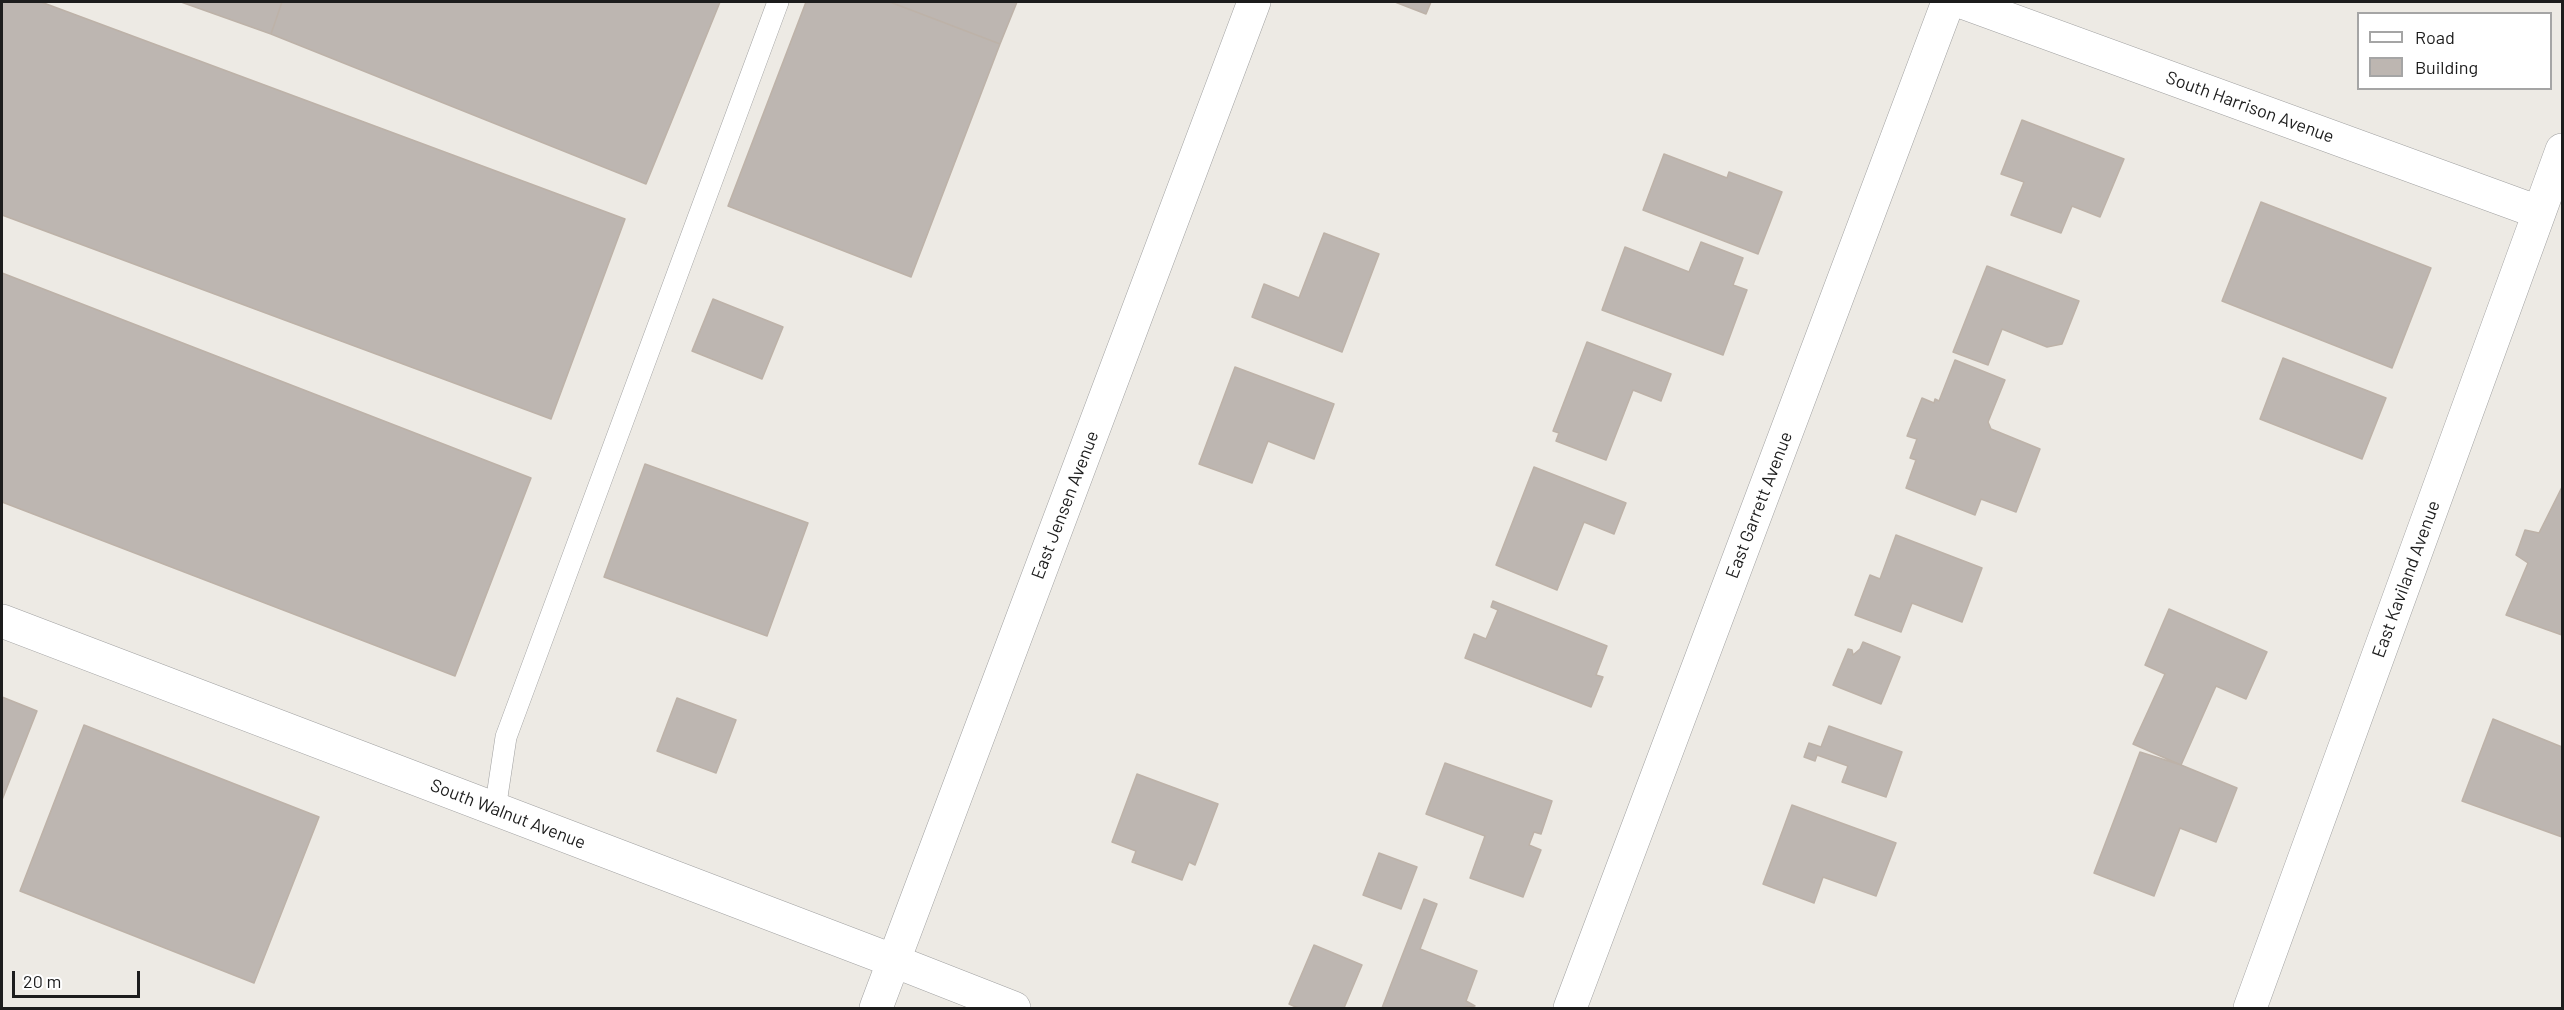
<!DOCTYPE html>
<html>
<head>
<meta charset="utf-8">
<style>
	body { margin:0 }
	#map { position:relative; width:2564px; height:1010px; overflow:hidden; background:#edeae4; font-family:Barlow,sans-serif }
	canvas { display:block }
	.frame { position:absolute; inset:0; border:3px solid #1d1d1d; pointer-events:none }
	.legend { position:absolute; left:2357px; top:12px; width:195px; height:78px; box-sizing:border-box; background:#fff; border:2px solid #a5a5a5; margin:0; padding:8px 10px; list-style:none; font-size:18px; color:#1d1d1d }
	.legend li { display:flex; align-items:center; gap:12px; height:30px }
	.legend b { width:30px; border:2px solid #a5a5a5 }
	.scale { position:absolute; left:12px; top:971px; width:128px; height:27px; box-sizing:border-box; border:3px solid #1d1d1d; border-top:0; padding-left:8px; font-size:18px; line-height:21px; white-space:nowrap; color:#1d1d1d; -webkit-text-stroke:4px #fff; paint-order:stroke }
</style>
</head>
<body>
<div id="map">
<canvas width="2564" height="1010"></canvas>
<div class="frame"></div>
<ul class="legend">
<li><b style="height:8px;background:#fff"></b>Road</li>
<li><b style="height:16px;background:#bdb6b1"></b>Building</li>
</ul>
<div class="scale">20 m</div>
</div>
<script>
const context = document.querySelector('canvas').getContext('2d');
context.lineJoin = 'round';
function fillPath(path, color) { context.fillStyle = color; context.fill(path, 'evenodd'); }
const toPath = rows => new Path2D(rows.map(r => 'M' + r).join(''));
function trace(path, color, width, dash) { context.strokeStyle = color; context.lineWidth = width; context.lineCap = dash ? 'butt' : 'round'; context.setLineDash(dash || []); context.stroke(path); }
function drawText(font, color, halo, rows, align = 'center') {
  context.font = font + ' Barlow,sans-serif'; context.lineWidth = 6; context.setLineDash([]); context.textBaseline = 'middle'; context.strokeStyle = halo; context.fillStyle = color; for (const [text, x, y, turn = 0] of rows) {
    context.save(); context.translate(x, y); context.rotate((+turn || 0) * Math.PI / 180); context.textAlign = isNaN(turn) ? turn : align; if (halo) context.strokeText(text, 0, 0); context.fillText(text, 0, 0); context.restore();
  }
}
const building = toPath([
	[2,2,41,2,625,219,551,419,2,215,2,2],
	[181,2,282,2,271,34,181,2],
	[282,2,720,2,646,184,271,34,282,2],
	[806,2,890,2,1000,44,911,277,728,206,806,2],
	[890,2,1017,2,1000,44,890,2],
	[1395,2,1431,2,1426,14,1395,2],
	[2022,120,2124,159,2100,217,2072,206,2061,233,2011,215,2024,182,2001,174,2022,120],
	[1664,154,1727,178,1729,172,1782,192,1758,254,1643,210,1664,154],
	[2261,202,2431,268,2392,368,2222,301,2261,202],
	[1324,233,1379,254,1342,352,1252,317,1264,284,1299,298,1324,233],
	[1701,242,1743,258,1733,285,1747,290,1723,355,1602,310,1625,247,1689,272,1701,242],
	[1987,266,2079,301,2062,344,2047,347,2002,329,1988,365,1953,352,1987,266],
	[2,273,531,478,455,676,2,502,2,273],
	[713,299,783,327,762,379,692,351,713,299],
	[1587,342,1671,374,1661,401,1633,390,1606,460,1556,441,1559,433,1553,431,1587,342],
	[2283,358,2386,398,2362,459,2260,419,2283,358],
	[1955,360,2005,380,1988,422,1991,429,2040,449,2016,512,1981,499,1975,515,1906,488,1916,460,1910,458,1917,439,1907,436,1922,398,1934,403,1935,399,1939,401,1955,360],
	[1235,367,1334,404,1314,459,1268,441,1252,483,1199,464,1235,367],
	[645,464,808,523,767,636,604,577,645,464],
	[1534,467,1626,503,1614,534,1584,522,1557,590,1496,565,1534,467],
	[2562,487,2562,635,2506,615,2528,563,2516,555,2525,530,2539,533,2562,487],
	[1896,535,1982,568,1962,622,1912,603,1901,632,1855,615,1870,575,1880,579,1896,535],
	[1493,601,1607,646,1596,675,1603,677,1591,707,1465,658,1474,634,1486,639,1498,610,1491,607,1493,601],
	[2169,609,2267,652,2246,699,2216,686,2181,765,2133,744,2165,674,2145,665,2169,609],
	[1863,642,1900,657,1881,704,1833,685,1848,649,1852,650,1853,655,1860,649,1863,642],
	[2,697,37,711,2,800,2,697],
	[677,698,736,720,716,773,657,751,677,698],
	[2493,719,2562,747,2562,837,2462,801,2493,719],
	[84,725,319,817,254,983,20,891,84,725],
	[1829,726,1902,752,1886,797,1842,782,1848,766,1817,755,1815,761,1804,757,1809,743,1821,747,1829,726],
	[2140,752,2181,765,2237,788,2216,842,2180,828,2154,896,2094,873,2140,752],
	[1445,763,1552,801,1541,834,1534,832,1529,845,1541,850,1523,897,1470,878,1485,836,1426,814,1445,763],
	[1137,774,1218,804,1195,865,1189,862,1182,880,1132,862,1136,851,1112,842,1137,774],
	[1792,805,1896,843,1876,896,1823,877,1814,903,1763,884,1792,805],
	[1379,853,1417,867,1401,909,1363,895,1379,853],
	[1424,899,1437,904,1420,949,1477,971,1466,1001,1475,1006,1461,1008,1382,1008,1424,899],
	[1314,945,1362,965,1344,1008,1298,1008,1289,1004,1314,945]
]);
fillPath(building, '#bdb6b1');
trace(building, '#bdb2a8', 1.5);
const service = toPath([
	[495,810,506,737,778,2]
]);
const minor = toPath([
	[1962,2,2538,212],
	[2,621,894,961],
	[1570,1008,1948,2],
	[2250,1008,2562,150]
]);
const tertiary = toPath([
	[894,961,1014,1008],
	[876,1008,1254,2]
]);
trace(service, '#a1a1a1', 22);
trace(minor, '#a1a1a1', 34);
trace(tertiary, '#a1a1a1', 34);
trace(service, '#fff', 21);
trace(minor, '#fff', 33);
trace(tertiary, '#fff', 33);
drawText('18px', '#1d1d1d', '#fff', [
	["South Harrison Avenue",2250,107,20],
	["East Jensen Avenue",1065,505,-69],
	["East Garrett Avenue",1759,505,-69],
	["East Kaviland Avenue",2406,579,-70],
	["South Walnut Avenue",508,814,21]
]);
</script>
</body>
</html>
